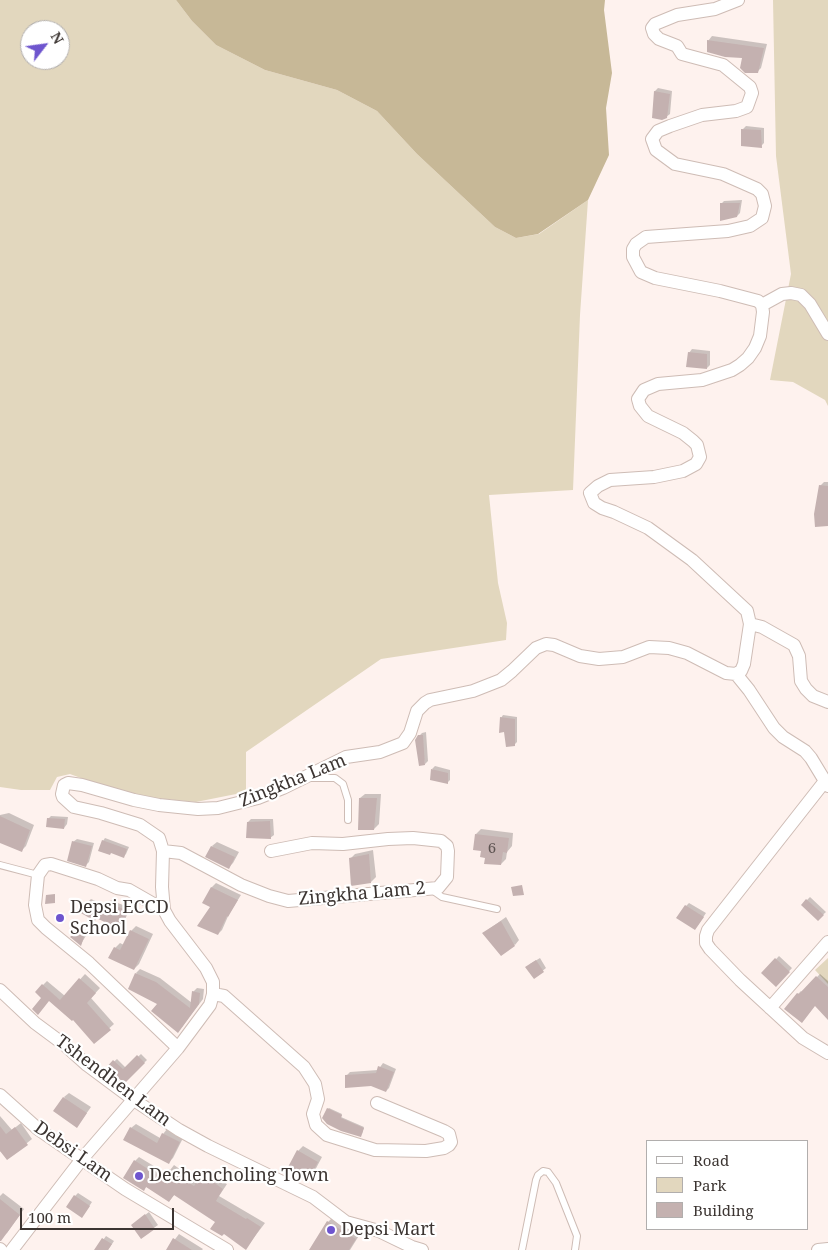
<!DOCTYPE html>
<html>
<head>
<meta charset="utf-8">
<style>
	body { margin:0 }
	#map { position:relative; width:828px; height:1250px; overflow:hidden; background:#fef2ee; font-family:"Noto Serif",serif }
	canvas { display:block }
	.legend { position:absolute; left:646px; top:1140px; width:162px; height:90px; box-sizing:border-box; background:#fff; border:1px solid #b1aead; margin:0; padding:6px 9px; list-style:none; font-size:15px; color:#3c3532 }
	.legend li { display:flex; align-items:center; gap:10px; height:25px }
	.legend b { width:25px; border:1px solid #b1aead }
	.north { position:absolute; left:20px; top:20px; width:50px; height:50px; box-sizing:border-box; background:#fff; border:1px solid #b1aead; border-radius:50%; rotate:60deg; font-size:14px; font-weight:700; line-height:20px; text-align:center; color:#3c3532 }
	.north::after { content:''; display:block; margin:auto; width:18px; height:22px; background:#6e55ce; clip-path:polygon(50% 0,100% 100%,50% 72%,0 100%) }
	.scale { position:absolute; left:20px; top:1208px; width:154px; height:22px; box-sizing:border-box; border:2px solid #3c3532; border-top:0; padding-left:6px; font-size:15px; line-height:18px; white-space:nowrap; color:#3c3532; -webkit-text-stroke:4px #fff; paint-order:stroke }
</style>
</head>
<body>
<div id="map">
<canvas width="828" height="1250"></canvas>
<ul class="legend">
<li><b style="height:6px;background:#fff"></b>Road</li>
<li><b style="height:14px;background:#e2d7be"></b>Park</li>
<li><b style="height:14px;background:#c4b1b0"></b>Building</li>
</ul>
<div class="north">N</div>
<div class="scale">100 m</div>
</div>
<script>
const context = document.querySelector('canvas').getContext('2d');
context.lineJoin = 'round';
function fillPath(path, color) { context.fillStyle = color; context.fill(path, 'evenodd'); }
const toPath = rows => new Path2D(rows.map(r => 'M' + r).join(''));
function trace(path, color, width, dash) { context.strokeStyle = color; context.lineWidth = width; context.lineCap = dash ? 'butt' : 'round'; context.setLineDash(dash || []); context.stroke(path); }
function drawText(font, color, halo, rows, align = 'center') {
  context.font = font + ' "Noto Serif",serif'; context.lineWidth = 4.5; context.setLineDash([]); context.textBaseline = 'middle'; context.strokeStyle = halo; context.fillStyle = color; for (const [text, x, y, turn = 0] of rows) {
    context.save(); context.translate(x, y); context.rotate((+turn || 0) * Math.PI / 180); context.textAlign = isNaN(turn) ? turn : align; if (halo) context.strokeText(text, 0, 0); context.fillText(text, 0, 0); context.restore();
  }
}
fillPath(toPath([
	[0,0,176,0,192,21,216,45,265,70,337,90,377,111,417,154,495,227,516,238,539,234,588,200,580,315,573,490,489,495,498,583,507,623,506,640,381,659,246,752,246,792,196,802,143,797,97,784,70,774,57,777,50,790,21,790,0,787],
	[30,30,60,30,60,60,30,60],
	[773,0,828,0,828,406,825,400,793,382,770,380,791,274,776,156],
	[828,958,828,984,815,970]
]), '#e2d7be');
fillPath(toPath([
	[176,0,605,0,604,10,612,73,606,108,609,155,588,200,538,234,516,238,495,227,417,154,377,111,337,90,265,70,216,45,192,21]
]), '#c7b897');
fillPath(toPath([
	[712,36,767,44,761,68,757,72,743,56,708,41],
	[658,88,672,91,670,114,666,117,653,117,655,91],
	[746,126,764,128,764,143,761,146,743,129],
	[742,200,740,213,737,216,721,204,724,201],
	[692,349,710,351,710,365,707,368,689,353],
	[824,482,828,482,828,525,820,486],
	[503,715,517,717,517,742,514,745,501,718],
	[426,732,428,761,425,764,419,736,422,733],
	[435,766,450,770,450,780,447,783,432,769],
	[365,794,381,794,379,824,374,829,360,798],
	[9,813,34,825,26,846,21,851,0,842,0,815],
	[51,816,68,817,67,824,64,828,48,819],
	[251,819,273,819,274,835,270,838,248,822],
	[481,829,513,833,512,846,507,852,506,859,501,864,486,857,476,834],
	[105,838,129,847,126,854,124,856,103,841],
	[77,839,94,843,89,862,86,865,73,842],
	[217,842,239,852,233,863,228,868,212,846],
	[373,850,376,877,371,882,350,859,355,854],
	[216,883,241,895,229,914,222,930,218,934,211,907,204,903,212,887],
	[810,897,826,912,818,919,802,905],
	[91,899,107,906,111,900,130,908,123,924,120,927,88,902],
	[689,903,706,913,698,925,686,906],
	[506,917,519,940,515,945,489,929],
	[136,926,153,934,139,964,134,969,115,948,120,943,124,945,131,931],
	[82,931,87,934,81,944,74,935,77,932,80,933],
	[779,956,792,968,776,986,763,973],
	[540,958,546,968,535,977,530,964],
	[140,969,160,978,192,1003,193,992,197,988,204,989,203,999,182,1027,159,1003,136,973],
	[85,974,100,988,91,998,114,1024,94,1042,73,1018,50,1000,43,997,43,985,47,981,65,996],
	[820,974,828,981,828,1018,816,1005,798,994,801,991,802,992],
	[141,1054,147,1060,125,1081,107,1068,117,1059,126,1068],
	[383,1063,396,1069,389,1088,386,1091,347,1075,350,1072,378,1070],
	[69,1093,91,1107,81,1121,64,1097],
	[329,1108,342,1114,341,1117,364,1127,362,1134,328,1109],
	[0,1116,12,1130,21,1123,32,1139,7,1159,1,1151,0,1152],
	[136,1124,160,1138,167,1129,183,1138,173,1158,169,1162,131,1128],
	[303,1146,322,1157,313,1174,308,1179,288,1168,298,1151],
	[139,1157,167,1174,174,1165,198,1182,207,1171,227,1184,219,1196,265,1223,246,1248,224,1233,216,1222,175,1194,169,1201,147,1186,144,1189,135,1161],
	[3,1193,24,1209,7,1233,0,1237,0,1196],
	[78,1193,92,1202,84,1214,75,1196],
	[149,1212,158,1225,141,1237,136,1222],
	[333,1217,360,1234,350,1250,310,1250,328,1222],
	[179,1234,203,1249,202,1250,167,1250],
	[106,1236,114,1241,108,1250,96,1250]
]), '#0003');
fillPath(toPath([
	[707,40,764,48,758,73,745,73,740,68,742,58,725,57,707,52],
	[654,91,670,94,667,118,662,120,652,118],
	[741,129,761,130,762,148,741,146],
	[720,203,740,203,737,217,720,221],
	[688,352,707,354,707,369,686,367],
	[819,485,828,486,828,526,815,527,814,514],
	[500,717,515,719,515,746,506,747,504,732,499,733],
	[418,735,423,735,425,765,419,766,415,740],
	[431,769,448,773,448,784,430,780],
	[359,798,377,798,374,830,358,830],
	[0,816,30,830,22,852,0,843],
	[47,818,65,819,64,829,46,827],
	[270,821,271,839,246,838,247,822],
	[475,834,509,838,507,853,503,852,501,865,484,864,485,858,480,857,481,851,473,850],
	[102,840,127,849,124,858,111,853,110,855,98,851],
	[72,841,92,846,86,867,67,861],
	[211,846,235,857,229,869,205,857],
	[369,854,371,883,351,886,349,858],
	[522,885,524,895,513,896,511,887],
	[211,887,238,900,228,917,227,916,218,935,197,926,210,907,202,903],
	[55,894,55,903,45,904,46,895],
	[806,899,824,915,818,921,801,905],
	[87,901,104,909,107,902,128,911,120,929,96,918,95,921,79,912],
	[685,905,704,917,695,930,676,918],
	[501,921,515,946,501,956,482,933],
	[130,930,149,939,134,970,108,958,114,947,120,950],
	[78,933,84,937,81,946,70,937,73,934,76,936],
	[775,958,790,972,776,987,761,973],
	[536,960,544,972,534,979,525,967],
	[135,973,156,982,190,1008,192,991,200,993,199,1004,178,1033,151,1011,157,1004,128,989],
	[816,976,828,987,828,1020,815,1006,802,1023,784,1009,797,993,799,994],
	[79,978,96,993,87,1003,111,1030,94,1044,73,1020,72,1021,49,1001,38,1015,32,1009,41,998,35,992,42,984,60,1000],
	[137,1055,145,1063,125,1083,105,1069,113,1060,123,1069],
	[378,1066,394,1072,386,1092,371,1086,345,1088,345,1075,376,1073],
	[63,1097,87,1113,77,1128,53,1111],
	[327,1108,342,1115,341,1118,364,1128,361,1137,341,1131,327,1124,322,1118],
	[0,1126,6,1134,15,1127,28,1145,7,1160,0,1151],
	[130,1127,157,1143,162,1133,180,1142,169,1164,123,1140],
	[297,1150,318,1162,308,1181,287,1169],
	[134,1160,162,1178,169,1169,194,1186,202,1174,223,1189,216,1201,246,1219,247,1218,261,1227,246,1250,224,1234,222,1236,210,1229,215,1222,174,1195,169,1202,146,1187,144,1191,123,1178],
	[74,1195,90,1206,82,1218,66,1207],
	[0,1199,20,1215,1,1241,0,1241],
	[145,1214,155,1229,141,1239,131,1225],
	[327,1221,356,1239,349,1250,309,1250],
	[102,1238,112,1244,108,1250,94,1250],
	[173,1238,192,1250,166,1250]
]), '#c4b1b0');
const lane = toPath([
	[311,778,335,778,343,784,348,800,348,820],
	[0,865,38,875],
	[432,890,442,897,497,909],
	[522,1250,536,1180,538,1175,543,1171,548,1172,556,1183,577,1236,575,1250]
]);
const street = toPath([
	[738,0,715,9,677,15,655,24,652,28,654,34,659,39,677,46,682,54,723,65,750,87,752,93,747,107,736,111,702,115,670,126,658,131,652,139,656,150,675,164,723,174,757,189,762,194,765,206,762,218,750,226,728,231,646,237,636,244,633,249,633,257,641,272,655,278,720,291,758,301,762,305],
	[762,305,782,294,791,293,801,295,810,304,828,334],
	[750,624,762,627,794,645,799,656,801,681,806,689,813,696,828,702],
	[736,674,749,690,774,728,783,737,805,751,811,758,828,786],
	[825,781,708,930,706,936,706,943,710,949,740,980,803,1038,828,1053],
	[163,851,181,853,241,885,269,896,288,901,438,888,447,877,448,851,447,846,441,841,413,838,388,839,343,844,312,843,271,851],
	[164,910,129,890,117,888,98,879,51,864,45,865,38,875,35,905,38,920,46,928,89,963,178,1048],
	[0,990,35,1023,66,1046,87,1065,134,1100,179,1130,208,1146,313,1197,346,1222,379,1231,412,1247,422,1250],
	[213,994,224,996,304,1067,315,1084,318,1099,313,1114,316,1125,327,1135,375,1150,426,1151,444,1148,449,1145,451,1142,449,1134,444,1131,377,1103],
	[770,1008,828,942],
	[0,1095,38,1129,125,1189,227,1250],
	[0,1249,1,1250],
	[12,1250,82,1159,178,1048,210,1005,213,994,213,982,206,968,170,921,164,910,162,887,163,851,159,838,140,825,101,813,74,807,63,797,62,794,64,785,68,783,82,785,134,800,159,805,198,809,218,808,258,798,283,788,346,757,380,752,403,743,410,733,417,711,425,703,430,700,473,691,501,680,512,671,536,648,546,644,554,645,580,656,599,659,623,657,649,647,669,648,687,653,726,673,736,674,741,671,744,664,750,624,747,611,692,560,648,528,614,512,602,508,594,503,590,493,598,486,610,480,654,477,683,471,696,464,700,457,697,445,693,441,683,433,648,416,640,406,638,399,644,390,658,384,702,380,732,370,740,365,748,358,755,348,760,336,763,312,762,305],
	[818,1250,828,1249]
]);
trace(lane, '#cebcb5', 8);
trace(street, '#cebcb5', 14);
trace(lane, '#fff', 6);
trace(street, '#fff', 12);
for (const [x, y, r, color] of [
	[60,918,5,"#6e55ce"],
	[139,1176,5,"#6e55ce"],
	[331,1230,5,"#6e55ce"]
]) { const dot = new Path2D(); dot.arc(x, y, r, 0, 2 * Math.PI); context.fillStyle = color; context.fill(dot); trace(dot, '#fff', 2); }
drawText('15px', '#5e5452', null, [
	["6",492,849]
]);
drawText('18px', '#3c3532', '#fff', [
	["Zingkha Lam",293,781,-22],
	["Zingkha Lam 2",362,894,-5],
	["Tshendhen Lam",113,1081,37],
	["Debsi Lam",73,1152,35]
]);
drawText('18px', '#3c3532', '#fff', [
	["Depsi ECCD",70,908],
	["School",70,929],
	["Dechencholing Town",149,1176],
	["Depsi Mart",341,1230]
], 'left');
</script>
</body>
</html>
